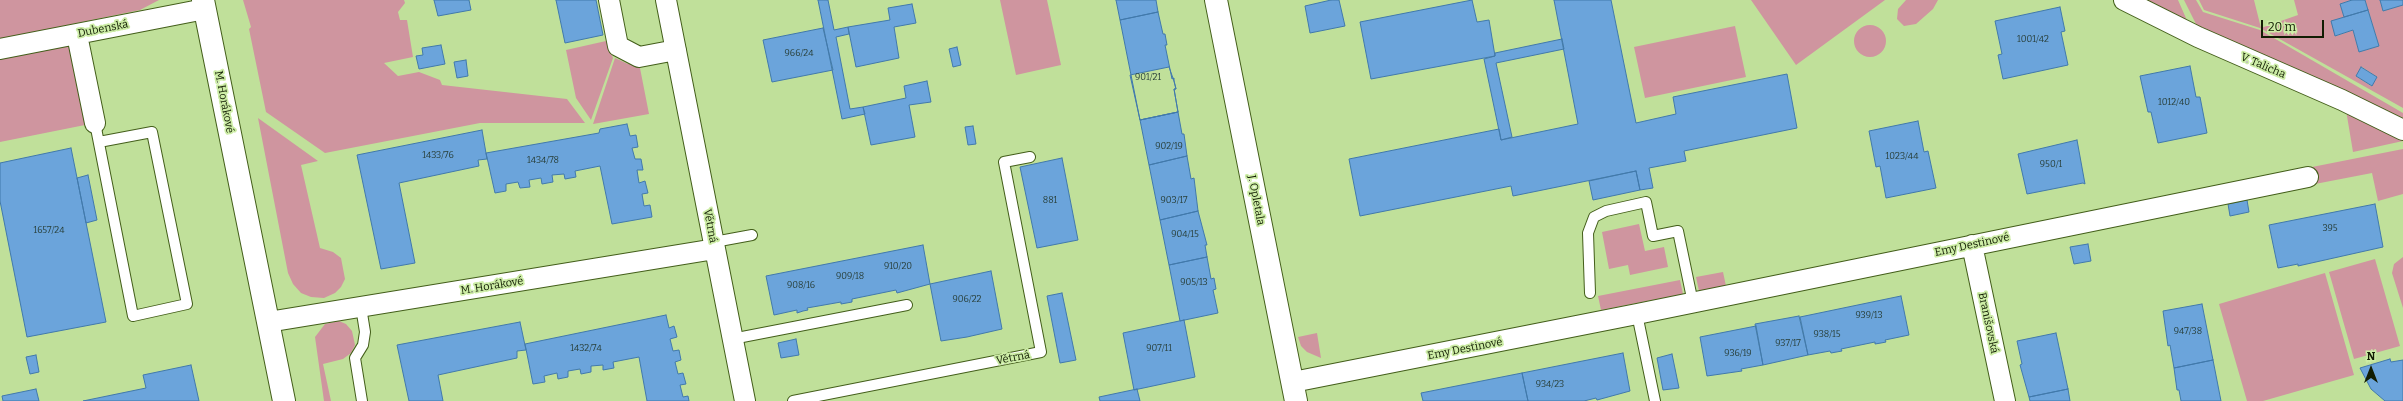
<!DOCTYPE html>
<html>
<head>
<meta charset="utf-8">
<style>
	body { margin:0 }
	#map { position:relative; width:2403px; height:401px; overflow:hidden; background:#c0e09a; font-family:Bitter,serif }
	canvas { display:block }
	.north { position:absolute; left:2351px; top:349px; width:40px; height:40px; -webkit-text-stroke:3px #cdeda6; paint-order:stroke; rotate:0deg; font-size:11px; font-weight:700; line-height:16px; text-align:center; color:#121d03 }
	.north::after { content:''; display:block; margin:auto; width:14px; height:18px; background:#121d03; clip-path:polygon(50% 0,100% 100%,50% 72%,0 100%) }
	.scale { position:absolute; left:2261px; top:20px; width:63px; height:18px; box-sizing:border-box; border:2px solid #121d03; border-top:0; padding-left:5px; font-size:12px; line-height:14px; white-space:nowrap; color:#121d03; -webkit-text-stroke:3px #cdeda6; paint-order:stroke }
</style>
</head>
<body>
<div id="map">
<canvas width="2403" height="401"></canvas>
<div class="north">N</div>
<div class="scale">20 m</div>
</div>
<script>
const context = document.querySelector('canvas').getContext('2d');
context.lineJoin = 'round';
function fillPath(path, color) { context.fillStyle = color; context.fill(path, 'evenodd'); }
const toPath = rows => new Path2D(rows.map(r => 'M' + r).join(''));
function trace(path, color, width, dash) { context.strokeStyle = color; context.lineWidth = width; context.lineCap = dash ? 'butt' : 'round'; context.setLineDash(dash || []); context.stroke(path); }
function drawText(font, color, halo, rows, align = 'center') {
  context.font = font + ' Bitter,serif'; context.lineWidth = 3.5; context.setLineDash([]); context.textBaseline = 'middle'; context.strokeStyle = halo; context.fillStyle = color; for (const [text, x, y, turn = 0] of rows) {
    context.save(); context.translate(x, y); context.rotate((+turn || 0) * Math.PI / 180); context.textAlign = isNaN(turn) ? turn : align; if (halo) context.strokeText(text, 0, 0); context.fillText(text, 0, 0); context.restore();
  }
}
fillPath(toPath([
	[0,0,159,0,140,10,0,39],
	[243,0,404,0,405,3,398,12,400,20,407,20,413,57,384,63,398,76,419,72,440,80,442,85,567,99,585,123,480,123,325,153,266,112,249,29,251,27],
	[1000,0,1047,0,1061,65,1016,75],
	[1751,0,1885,0,1796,65],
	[1906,0,1938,0,1933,9,1916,24,1904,26,1897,19,1898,9],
	[2139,0,2178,0,2189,25],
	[2184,0,2196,0,2203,12,2260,30,2403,113,2403,118,2199,30],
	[2199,0,2254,0,2261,28,2298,15,2294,0,2352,0,2340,4,2344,17,2336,36,2353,30,2359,52,2379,46,2365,0,2380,0,2383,11,2403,5,2403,108,2260,28,2204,10],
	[2362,67,2377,77,2371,86,2356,76],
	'1854 41a16 16 0 1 1 32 0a16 16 0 1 1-32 0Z',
	[1735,26,1746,77,1645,98,1634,47],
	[77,35,95,123,0,142,0,49],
	[606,41,613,58,591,120,576,98,566,50],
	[615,58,628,64,639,63,649,114,593,124],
	[2346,110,2403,137,2403,141,2353,152],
	[258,118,318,161,301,165,320,248,333,252,341,258,345,279,341,287,335,293,324,298,311,297,301,293,293,284,288,273],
	[2403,149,2403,194,2378,201,2372,173,2315,184,2312,167],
	[1639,224,1645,251,1664,247,1668,267,1630,275,1628,265,1609,269,1602,232],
	[2403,257,2403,308,2392,273,2394,264],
	[2375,259,2400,346,2354,359,2329,272],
	[1723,272,1726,286,1699,291,1696,277],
	[2325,273,2354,375,2263,401,2247,401,2219,304],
	[1680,280,1683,294,1601,310,1598,296],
	[339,321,346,324,352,331,355,345,351,353,343,359,323,364,331,401,324,401,315,337,325,324],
	[1317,333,1321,358,1307,352,1301,346,1298,337]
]), '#cf959f');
const building = toPath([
	[434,0,469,0,471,10,438,16,434,0],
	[556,0,596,0,603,35,565,43,556,0],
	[818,0,828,0,834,30,848,27,849,34,836,37,850,109,863,107,865,114,842,119,818,0],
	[1116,0,1156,0,1158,12,1120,20,1116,0],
	[1331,0,1339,0,1345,26,1310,33,1305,6,1331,0],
	[1472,0,1477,22,1489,20,1495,56,1371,79,1360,22,1472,0],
	[1554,0,1611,0,1636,123,1676,114,1673,97,1787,74,1797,128,1684,151,1686,161,1649,168,1653,188,1640,190,1636,171,1513,196,1511,186,1360,216,1349,159,1499,129,1501,140,1578,124,1554,0],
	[2352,0,2365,0,2368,10,2344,17,2340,4,2352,0],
	[2380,0,2403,0,2403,5,2383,11,2380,0],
	[912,4,916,23,894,27,899,58,856,67,848,27,890,20,888,8,912,4],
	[2060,7,2065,31,2061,32,2068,65,2003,79,1998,55,2002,54,1995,21,2060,7],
	[2368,10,2379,46,2359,52,2353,30,2335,36,2331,21,2368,10],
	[1158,12,1163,34,1165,34,1167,45,1165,45,1172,79,1174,78,1174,81,1176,89,1174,89,1178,112,1140,120,1120,20,1158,12],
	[823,28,833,70,772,82,763,40,823,28],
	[1562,39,1564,49,1496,63,1512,137,1501,140,1484,59,1495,56,1495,53,1562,39],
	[441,45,445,64,419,69,416,56,423,55,422,48,441,45],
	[957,47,961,65,953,67,949,49,957,47],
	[466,60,468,76,457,78,454,62,466,60],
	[2190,66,2196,97,2200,97,2207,133,2158,143,2151,112,2148,112,2140,76,2190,66],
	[1169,67,1174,81,1176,89,1174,89,1178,112,1140,120,1130,75,1169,67],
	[2361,67,2377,77,2372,86,2356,76,2361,67],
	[927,81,931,102,909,105,915,137,871,145,863,107,906,98,904,86,927,81],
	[1178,112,1182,134,1184,134,1187,156,1149,165,1140,120,1178,112],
	[1918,121,1924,152,1928,151,1936,188,1886,198,1880,166,1876,167,1869,131,1918,121],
	[627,124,630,136,636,135,638,147,632,148,635,159,641,159,643,170,637,170,639,183,645,181,648,193,642,194,644,206,650,205,652,217,612,224,600,166,575,171,576,177,565,179,564,174,552,175,553,182,542,184,541,178,529,180,530,187,520,188,518,182,506,184,506,191,495,193,486,153,599,133,600,129,627,124],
	[973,126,976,144,968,145,965,127,973,126],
	[482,130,487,159,478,160,479,166,399,183,415,263,381,269,357,155,482,130],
	[2077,140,2085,184,2083,183,2027,194,2018,154,2077,140],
	[71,148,106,322,27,337,0,201,0,163,71,148],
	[1187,156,1191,179,1194,178,1198,211,1160,220,1149,165,1187,156],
	[1062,158,1078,240,1037,248,1020,167,1062,158],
	[1636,171,1640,190,1593,200,1589,181,1636,171],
	[88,175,97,220,86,223,77,178,88,175],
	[2247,200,2249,212,2230,216,2228,204,2247,200],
	[2375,204,2383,247,2298,266,2298,264,2278,268,2269,225,2375,204],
	[1198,211,1207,245,1205,245,1207,257,1169,265,1160,220,1198,211],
	[2088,244,2091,261,2074,264,2070,247,2088,244],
	[923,245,930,284,897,293,896,290,852,299,852,302,841,304,841,302,807,308,808,310,803,311,797,313,797,310,774,315,766,276,923,245],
	[1207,257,1211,279,1214,278,1216,289,1213,290,1218,313,1180,321,1169,265,1207,257],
	[991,271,1002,329,967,337,941,341,930,284,991,271],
	[1062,293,1076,360,1060,363,1047,296,1062,293],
	[1901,296,1909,335,1885,340,1886,342,1881,343,1875,344,1875,342,1841,349,1842,351,1831,353,1830,351,1808,355,1800,317,1901,296],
	[2202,304,2213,360,2174,368,2170,345,2168,346,2163,311,2202,304],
	[666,315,669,328,674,326,677,337,670,339,673,351,679,350,681,360,675,362,678,374,683,373,686,384,680,385,683,397,688,396,689,401,647,401,639,357,613,362,614,368,603,370,603,365,591,366,591,372,581,374,580,369,568,371,568,377,558,379,557,373,544,376,545,382,533,384,525,344,666,315],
	[1799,316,1808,355,1763,365,1755,324,1799,316],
	[1184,320,1195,377,1134,390,1123,333,1184,320],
	[520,322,526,350,517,351,517,358,438,375,443,401,409,401,397,345,520,322],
	[1756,326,1763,365,1741,369,1742,371,1707,376,1700,337,1756,326],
	[2056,333,2068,389,2029,397,2020,365,2022,364,2017,341,2056,333],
	[796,339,799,355,781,358,778,343,796,339],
	[1623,353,1630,391,1597,400,1596,398,1584,401,1528,401,1522,373,1623,353],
	[1672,354,1679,388,1663,390,1657,358,1672,354],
	[36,355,39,372,30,374,26,357,36,355],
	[2390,359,2391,362,2403,360,2403,401,2385,401,2371,389,2360,368,2390,359],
	[2213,360,2221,401,2181,401,2179,390,2177,390,2174,368,2213,360],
	[191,365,199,401,83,401,146,388,143,375,191,365],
	[1522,373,1528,401,1423,401,1421,393,1522,373],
	[36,389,39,401,3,401,2,396,36,389],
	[1137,389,1140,401,1100,401,1099,397,1137,389],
	[2068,389,2070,401,2030,401,2029,397,2068,389]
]);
fillPath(building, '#6ba4db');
trace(building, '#4179ab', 1);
const lane = toPath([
	[95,123,133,316,187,304,152,132,99,142],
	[714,242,752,235],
	[1590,293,1588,233,1594,217,1606,211,1646,202,1653,236,1678,231,1693,303],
	[361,307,365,332,363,345,355,358,362,401],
	[1637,314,1655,401],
	[732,339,907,305],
	[793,401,1041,352,1004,162,1030,157]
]);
const street = toPath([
	[609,0,618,46,639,57,676,50],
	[666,0,745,401],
	[2124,0,2198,37,2342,100,2403,130],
	[77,35,95,123],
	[0,49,205,9],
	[1972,245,2005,401],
	[268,322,715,249],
	[1293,382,1637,314,2308,177]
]);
const secondary = toPath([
	[203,0,284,401],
	[1216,0,1296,401]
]);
trace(lane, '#435e1a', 12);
trace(street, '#435e1a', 22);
trace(secondary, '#435e1a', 24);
trace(lane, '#fff', 10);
trace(street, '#fff', 20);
trace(secondary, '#fff', 22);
drawText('9px', '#283f39', null, [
	["1001/42",2033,39],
	["966/24",799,53],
	["901/21",1148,77],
	["1012/40",2174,102],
	["902/19",1169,146],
	["1433/76",438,155],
	["1023/44",1902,156],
	["1434/78",543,160],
	["950/1",2051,164],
	["881",1050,200],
	["903/17",1174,200],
	["395",2330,228],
	["1657/24",49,230],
	["904/15",1185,234],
	["910/20",898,266],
	["909/18",850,276],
	["905/13",1194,282],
	["908/16",801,285],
	["906/22",967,299],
	["939/13",1869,315],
	["947/38",2188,331],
	["938/15",1827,334],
	["937/17",1788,343],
	["1432/74",586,348],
	["907/11",1159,348],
	["936/19",1738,353],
	["934/23",1550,384]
]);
drawText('11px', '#121d03', '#cdeda6', [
	["Dubenská",103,29,-11],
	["V. Talicha",2263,66,23],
	["M. Horákové",224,102,79],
	["J. Opletala",1256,200,79],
	["Větrná",710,226,79],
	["Emy Destinové",1972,245,-12],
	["M. Horákové",492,286,-9],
	["Branišovská",1988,323,78],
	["Emy Destinové",1465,349,-11],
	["Větrná",1013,358,-11]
]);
</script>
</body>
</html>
